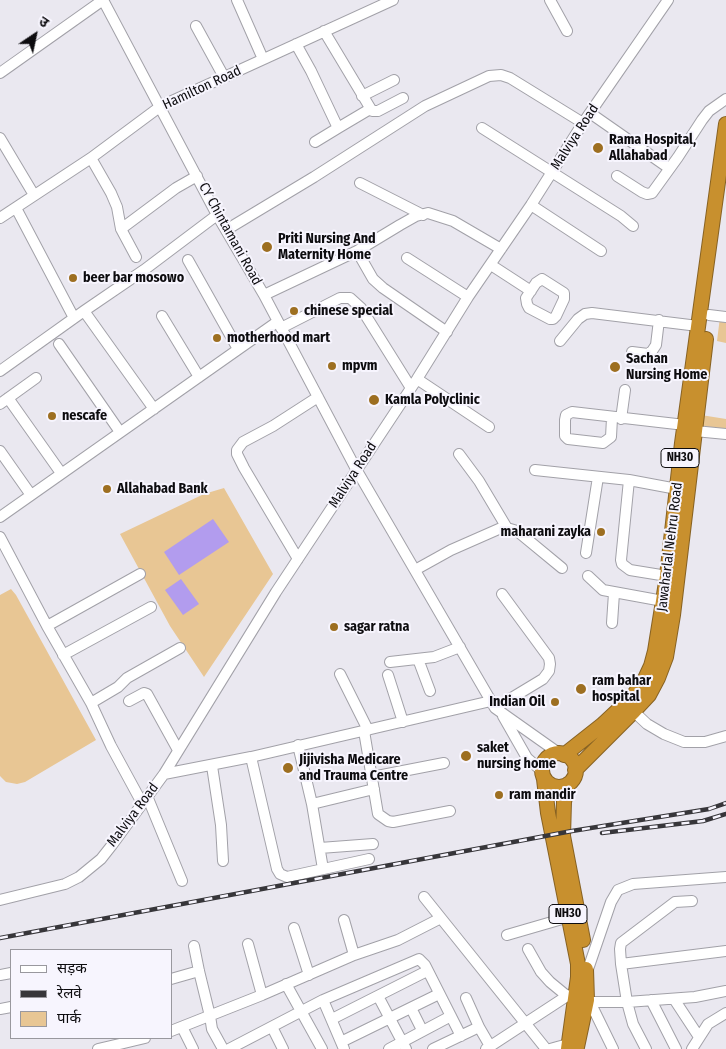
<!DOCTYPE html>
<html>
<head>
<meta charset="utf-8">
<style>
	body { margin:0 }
	#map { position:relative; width:726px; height:1049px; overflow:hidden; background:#eae8f0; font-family:"Fira Sans Condensed","Noto Sans Devanagari",sans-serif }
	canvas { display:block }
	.legend { position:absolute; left:10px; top:949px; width:162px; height:90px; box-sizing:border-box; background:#f7f5fe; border:1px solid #99989e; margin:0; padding:6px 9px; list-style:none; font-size:15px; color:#0d0c0f }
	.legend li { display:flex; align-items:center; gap:10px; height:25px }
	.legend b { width:25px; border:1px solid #99989e }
	.north { position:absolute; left:10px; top:10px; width:50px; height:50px; -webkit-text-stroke:4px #f7f5fe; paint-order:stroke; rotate:34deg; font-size:14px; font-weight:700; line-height:20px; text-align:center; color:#0d0c0f }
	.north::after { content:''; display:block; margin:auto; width:18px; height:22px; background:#0d0c0f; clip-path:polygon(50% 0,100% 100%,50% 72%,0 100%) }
</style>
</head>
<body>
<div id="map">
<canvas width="726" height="1049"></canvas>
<ul class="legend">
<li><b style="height:6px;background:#fff"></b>सड़क</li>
<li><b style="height:6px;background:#37363a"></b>रेलवे</li>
<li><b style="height:14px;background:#e8c694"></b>पार्क</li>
</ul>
<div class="north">उ</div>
</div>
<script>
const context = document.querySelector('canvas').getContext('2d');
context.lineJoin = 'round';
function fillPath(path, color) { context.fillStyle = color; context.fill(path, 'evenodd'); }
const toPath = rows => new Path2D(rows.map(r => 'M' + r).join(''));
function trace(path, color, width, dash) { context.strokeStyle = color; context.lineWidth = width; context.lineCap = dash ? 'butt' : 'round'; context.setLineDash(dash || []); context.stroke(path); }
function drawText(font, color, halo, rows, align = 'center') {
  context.font = font + ' "Fira Sans Condensed",sans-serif'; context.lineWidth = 4; context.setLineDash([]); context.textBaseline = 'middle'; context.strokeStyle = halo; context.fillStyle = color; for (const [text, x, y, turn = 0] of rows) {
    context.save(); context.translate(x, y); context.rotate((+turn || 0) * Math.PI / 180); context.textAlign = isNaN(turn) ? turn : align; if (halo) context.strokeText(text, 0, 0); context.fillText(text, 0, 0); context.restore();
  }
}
fillPath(toPath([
	[720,317,726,318,726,343,717,341],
	[701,415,726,419,726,433,700,430],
	[224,488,273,574,204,677,170,626,120,534,204,494],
	[11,589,16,595,96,740,25,782,17,784,6,782,0,776,0,595]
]), '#e8c694');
fillPath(toPath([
	[213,519,229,542,179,575,164,552],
	[181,579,199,604,183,615,165,590]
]), '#b29cee');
const minor = toPath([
	[103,0,217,215,264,295,356,469,495,708,560,754],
	[237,0,263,59],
	[550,0,567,31],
	[196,26,224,77],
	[324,31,372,111,378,111,403,98],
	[296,44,311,71,338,128,370,109],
	[0,73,103,0],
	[362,96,394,80],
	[590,113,666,166],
	[482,128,621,216,633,226],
	[0,138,34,195],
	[315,142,338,128],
	[91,158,111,193,117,207,121,229,136,257],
	[617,176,642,192,647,194,652,193,678,157,702,120,709,111,726,99],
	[360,183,423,215],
	[531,205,601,251],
	[16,208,74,318],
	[0,218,91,158,161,106,393,0],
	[121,229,176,188,197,176],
	[226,230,314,177,425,106,489,76,501,75,510,78,583,123],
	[357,251,373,279,383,288,447,332],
	[407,258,468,297],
	[188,260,238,349],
	[491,265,531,291],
	[542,279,564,293,564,299,556,316,553,319,550,319,529,308,527,304,526,298,536,283,542,279],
	[264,295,357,251,400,225,416,216,428,213,453,221,501,249],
	[84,311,154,409],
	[709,315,726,317],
	[162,316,199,377],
	[281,328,340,298,350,298,361,308,411,388],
	[560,341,578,319,585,314,592,313,698,326],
	[59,344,120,432],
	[632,352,648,354,652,351,656,345,659,320],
	[0,371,84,311,144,270,217,215],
	[417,379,489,427],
	[8,398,61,473],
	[0,404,36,378],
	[612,418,611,437,603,443,568,439,565,436,565,420,566,415,572,412,685,425],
	[621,419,625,390],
	[695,431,726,434],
	[0,451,31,495],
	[459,454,479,481,507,528,517,531,522,535,562,568],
	[535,470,629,480,677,489],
	[629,480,621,560,622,564,630,570,667,576],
	[0,517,277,322],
	[0,537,47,626,91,703,111,746,142,803],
	[586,553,598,477],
	[298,559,244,468,237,454,237,450,243,442,273,426,318,397],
	[415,570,451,550,501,528,507,528],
	[588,576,603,590,663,601],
	[612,623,614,593],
	[47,626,140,574],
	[63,655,151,607],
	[418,659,430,691],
	[390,662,434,657,460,647],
	[340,674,368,730],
	[388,675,403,722],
	[129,701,144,693,147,694,178,750],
	[91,703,118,687,127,678,180,648],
	[495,708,543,679,549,671,550,664,549,658,502,594],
	[630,708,647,724,664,734,684,742,705,742,726,736],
	[503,716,527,758,542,771],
	[364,731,378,814,388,821,393,822,450,811],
	[298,745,312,804,323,869],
	[251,757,277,869,280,874,287,877,369,859],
	[212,766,221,825,223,861],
	[164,774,251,757,491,701],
	[372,777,444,763],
	[147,796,182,881],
	[312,804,374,789],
	[320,848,373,844],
	[424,897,546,1049],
	[0,900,65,884,79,877,101,859,112,845,164,774,276,592,417,379,468,297,531,205,583,123,668,0],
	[344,920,354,955],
	[294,928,309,975],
	[507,935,569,917],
	[248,944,262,995],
	[194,946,199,971,210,1016,212,1029,223,1049],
	[528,949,541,972,550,982,567,996],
	[621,964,726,951],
	[0,975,11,973],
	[586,975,611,902,618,890,633,884,726,877],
	[171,979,199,971],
	[286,984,322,1049],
	[378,996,406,1049],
	[466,998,479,1027],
	[674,999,699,1037],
	[323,1000,344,1049],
	[651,1000,676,1049],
	[590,1002,627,1002,695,997,726,991],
	[411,1008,422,1030],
	[0,1009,11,1007],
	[332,1019,427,971],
	[182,1027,193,1049],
	[272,1027,283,1049],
	[171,1031,262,995,354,955,398,940,441,918],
	[341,1042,439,994],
	[98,1049,145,1038],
	[229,1049,323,1000,419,959,425,965,461,1036],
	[389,1049,451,1016],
	[433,1049,479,1027,490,1046],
	[486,1049,567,996,576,994,590,1002,613,1049],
	[550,1049,568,1044],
	[646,1049,633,1024,627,1002,621,964,620,949,621,943,675,902,692,901],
	[692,1049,708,1024,726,1013]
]);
const highway = toPath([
	'542 770a17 17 0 1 1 34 0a17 17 0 1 1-34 0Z',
	[564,755,602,725,633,696,644,681,651,666,655,651,667,576,682,443,726,124],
	[575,770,634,711,649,695,658,678,666,657,673,615,706,339],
	[544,779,548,813,578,964,578,977,568,1049],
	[568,784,564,802,563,836,583,940],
	[577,1047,587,1000,586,969]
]);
trace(minor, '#a2a1a8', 12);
trace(highway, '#876223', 16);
trace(minor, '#fff', 10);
trace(highway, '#c8902e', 14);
const rail = toPath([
	[602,833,703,821,726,814],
	[0,938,572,831,709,809,726,803]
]);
trace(rail, '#37363a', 4.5);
trace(rail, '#f7f5fe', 2.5, [8]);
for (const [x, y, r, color] of [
	[598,148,6,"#9d6f21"],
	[267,247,6,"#9d6f21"],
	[73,278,5,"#9d6f21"],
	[294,311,5,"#9d6f21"],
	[217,338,5,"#9d6f21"],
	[332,366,5,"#9d6f21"],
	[615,367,6,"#9d6f21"],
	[374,400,6,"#9d6f21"],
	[52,416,5,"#9d6f21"],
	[107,489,5,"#9d6f21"],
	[601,532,5,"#9d6f21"],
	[334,627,5,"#9d6f21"],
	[581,689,6,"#9d6f21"],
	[555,702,5,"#9d6f21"],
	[466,756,6,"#9d6f21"],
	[288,768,6,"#9d6f21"],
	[499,795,5,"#9d6f21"]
]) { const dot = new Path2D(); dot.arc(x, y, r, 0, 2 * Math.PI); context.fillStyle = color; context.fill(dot); trace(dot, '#f7f5fe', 2); }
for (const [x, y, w] of [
	[680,458,38],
	[568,914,38]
]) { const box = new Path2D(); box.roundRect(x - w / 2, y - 9.5, w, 19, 4); context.fillStyle = '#f7f5fe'; context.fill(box); trace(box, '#0d0c0f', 1); }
drawText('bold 12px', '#0d0c0f', null, [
	["NH30",680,458],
	["NH30",568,914]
]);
drawText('14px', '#0d0c0f', '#f7f5fe', [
	["Hamilton Road",202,88,-25],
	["Malviya Road",575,137,-57],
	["CY Chintamani Road",230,234,61],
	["Malviya Road",353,475,-57],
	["Jawaharlal Nehru Road",670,547,-83],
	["Malviya Road",133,815,-53]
]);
drawText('bold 14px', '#0d0c0f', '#f7f5fe', [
	["Rama Hospital,",609,140],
	["Allahabad",609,156],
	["Priti Nursing And",278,239],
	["Maternity Home",278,255],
	["beer bar mosowo",83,278],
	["chinese special",304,311],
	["motherhood mart",227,338],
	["Sachan",626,359],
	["Nursing Home",626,375],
	["mpvm",342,366],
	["Kamla Polyclinic",385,400],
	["nescafe",62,416],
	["Allahabad Bank",117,489],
	["maharani zayka",591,532,"right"],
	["sagar ratna",344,627],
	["ram bahar",592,681],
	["hospital",592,697],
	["Indian Oil",545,702,"right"],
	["saket",477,748],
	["nursing home",477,764],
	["Jijivisha Medicare",299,760],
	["and Trauma Centre",299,776],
	["ram mandir",509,795]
], 'left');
</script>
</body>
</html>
